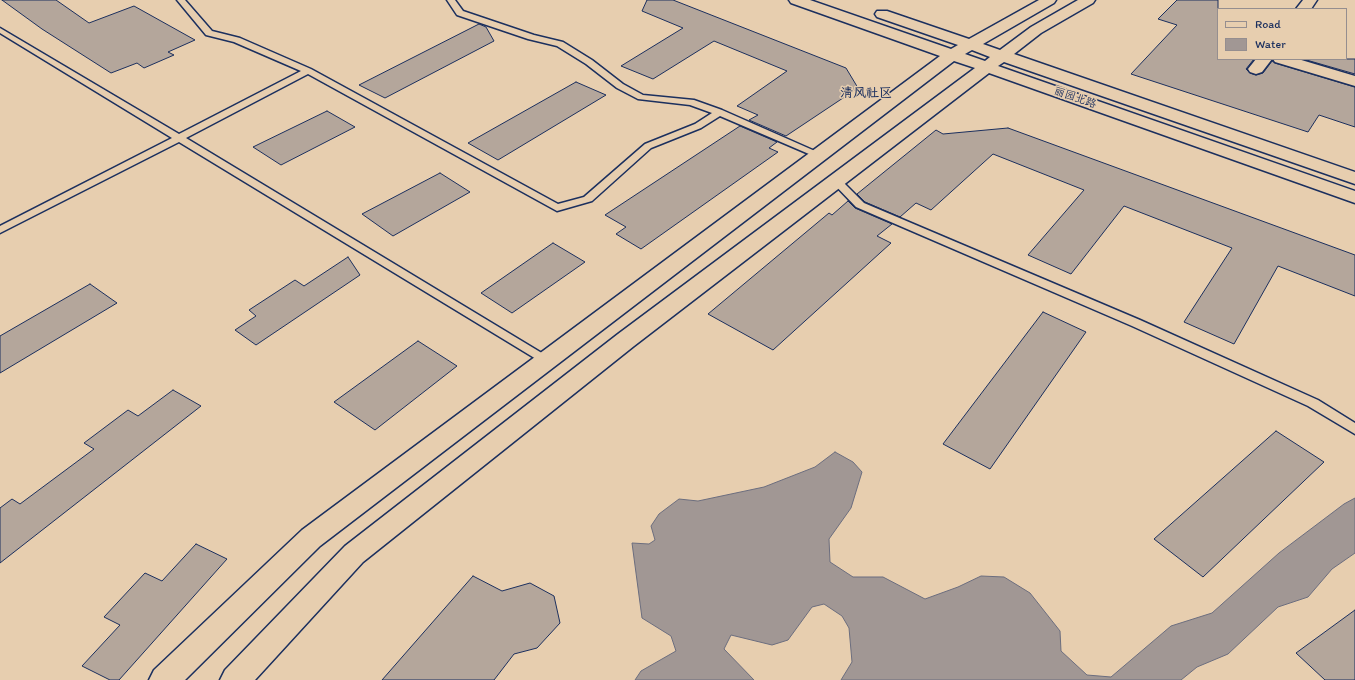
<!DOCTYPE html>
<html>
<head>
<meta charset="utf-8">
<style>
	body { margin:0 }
	#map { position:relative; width:1355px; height:680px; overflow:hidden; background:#e7ceaf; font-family:Itim,sans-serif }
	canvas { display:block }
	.legend { position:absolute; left:1217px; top:8px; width:130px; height:52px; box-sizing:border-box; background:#e7ceaf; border:1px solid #958e8f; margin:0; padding:5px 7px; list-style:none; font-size:12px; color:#1b2f5e }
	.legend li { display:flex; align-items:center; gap:8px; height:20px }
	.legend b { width:20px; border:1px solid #958e8f }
</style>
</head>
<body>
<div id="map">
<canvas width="1355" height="680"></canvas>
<ul class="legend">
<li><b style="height:5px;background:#e7ceaf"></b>Road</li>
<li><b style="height:11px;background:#a19794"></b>Water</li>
</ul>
</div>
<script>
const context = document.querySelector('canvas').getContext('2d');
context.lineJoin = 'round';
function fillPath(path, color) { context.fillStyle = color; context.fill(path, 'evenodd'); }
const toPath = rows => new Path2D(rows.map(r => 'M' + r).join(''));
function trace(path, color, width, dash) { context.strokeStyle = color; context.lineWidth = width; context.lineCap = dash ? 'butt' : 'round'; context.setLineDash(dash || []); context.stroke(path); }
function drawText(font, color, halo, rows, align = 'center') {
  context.font = font + ' Itim,"LXGW WenKai TC",sans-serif'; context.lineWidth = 3; context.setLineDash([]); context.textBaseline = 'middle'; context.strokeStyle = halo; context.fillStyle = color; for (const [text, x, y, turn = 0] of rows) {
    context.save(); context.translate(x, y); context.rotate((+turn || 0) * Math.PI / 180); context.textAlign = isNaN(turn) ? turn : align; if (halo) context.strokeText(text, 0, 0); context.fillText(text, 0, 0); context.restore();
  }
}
const water = toPath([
	[835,452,853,462,862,472,851,508,829,539,830,562,853,577,883,577,925,599,958,587,981,576,1004,577,1030,593,1060,631,1061,651,1087,675,1111,677,1171,626,1212,613,1279,553,1344,504,1355,498,1355,553,1332,569,1308,597,1278,607,1228,654,1197,667,1181,680,841,680,852,662,849,628,842,616,824,604,812,607,788,640,772,645,731,635,724,649,754,680,635,680,641,671,676,651,671,636,642,618,632,543,649,544,655,540,651,526,659,514,679,499,698,501,764,487,815,467,835,452]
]);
fillPath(water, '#a19794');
trace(water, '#6b6d7e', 1);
const building = toPath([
	[2,0,56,0,89,23,134,6,195,40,168,52,174,55,144,68,137,63,111,73,42,29,2,0],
	[647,0,673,0,846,68,858,88,786,136,749,120,758,115,737,106,787,71,714,41,653,79,621,66,683,28,642,11,647,0],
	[1177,0,1218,0,1218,59,1254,59,1246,69,1250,73,1256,75,1263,73,1272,61,1275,63,1355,87,1355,127,1319,115,1308,132,1131,74,1177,25,1158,19,1177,0],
	[479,24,486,27,494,41,385,98,359,85,479,24],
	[1303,59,1355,59,1355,74,1303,59],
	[576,82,606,95,498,160,468,143,576,82],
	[327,111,355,127,281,165,253,147,327,111],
	[740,126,777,142,769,148,778,152,641,249,616,234,626,227,605,215,740,126],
	[1008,128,1355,255,1355,296,1278,266,1234,344,1184,322,1232,248,1124,206,1071,274,1028,255,1084,190,993,154,931,210,916,203,900,217,865,202,857,194,936,130,943,134,1008,128],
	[440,173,470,192,393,236,362,214,440,173],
	[848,201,855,208,892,224,877,236,891,243,773,350,708,314,829,213,832,215,848,201],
	[553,243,585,262,512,313,481,293,553,243],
	[348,257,360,275,256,345,235,330,256,316,249,310,295,280,304,286,348,257],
	[90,284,117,303,0,373,0,336,90,284],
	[1043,312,1086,332,990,469,943,444,1043,312],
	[418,341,457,366,375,430,334,402,418,341],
	[173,390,201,406,0,563,0,508,12,499,20,504,94,449,84,443,128,410,138,416,173,390],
	[1276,431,1324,462,1203,577,1154,539,1276,431],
	[196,544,227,559,119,680,110,680,82,666,120,625,104,617,145,573,162,581,196,544],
	[473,576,502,591,530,583,554,596,560,623,537,648,514,654,494,680,382,680,473,576],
	[1355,610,1355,680,1325,680,1296,653,1355,610]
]);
fillPath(building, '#b4a69b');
trace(building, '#1b2f5e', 1);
const service = toPath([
	[177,0,185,0,212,31,240,38,311,69,558,204,584,197,645,144,695,124,712,113,690,105,638,99,617,88,586,64,557,46,528,39,457,15,447,0,455,0,463,11,534,35,563,42,592,60,623,84,643,95,694,100,722,110,824,155,822,157,816,157,720,116,701,128,651,148,592,201,557,211,308,74,186,138,550,358,552,361,550,364,546,365,179,142,0,233,0,226,172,138,0,33,0,28,179,134,301,71,234,42,206,35,177,0],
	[836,178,840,179,864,203,1140,320,1318,400,1355,423,1355,434,1308,406,1132,326,856,207,831,181,836,178]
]);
const minor = toPath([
	[789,0,810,0,951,49,958,45,877,17,875,14,877,11,887,11,969,39,1039,0,1056,0,1054,3,983,44,1000,50,1031,27,1078,0,1095,0,1093,3,1041,33,1014,54,1355,172,1355,184,1004,62,998,66,1355,191,1355,203,989,73,634,346,363,562,255,680,220,680,225,670,345,546,618,334,975,68,954,61,320,546,185,680,149,680,154,670,302,530,940,56,791,3,789,0],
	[972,50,990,57,985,61,965,54,972,50],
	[1303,0,1317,0,1311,9,1296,9,1303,0],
	[1256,59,1272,59,1262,72,1256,74,1250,72,1248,69,1256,59],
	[1273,59,1298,59,1355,76,1355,86,1275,62,1273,59]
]);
trace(service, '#1b2f5e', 3);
trace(minor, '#1b2f5e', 3);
fillPath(service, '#e7ceaf');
fillPath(minor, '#e7ceaf');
drawText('11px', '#1b2f5e', '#e7ceaf', [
	["丽园北路",1075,98,19]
]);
drawText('bold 13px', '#1b2f5e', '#e7ceaf', [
	["清风社区",866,94]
]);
</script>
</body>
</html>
